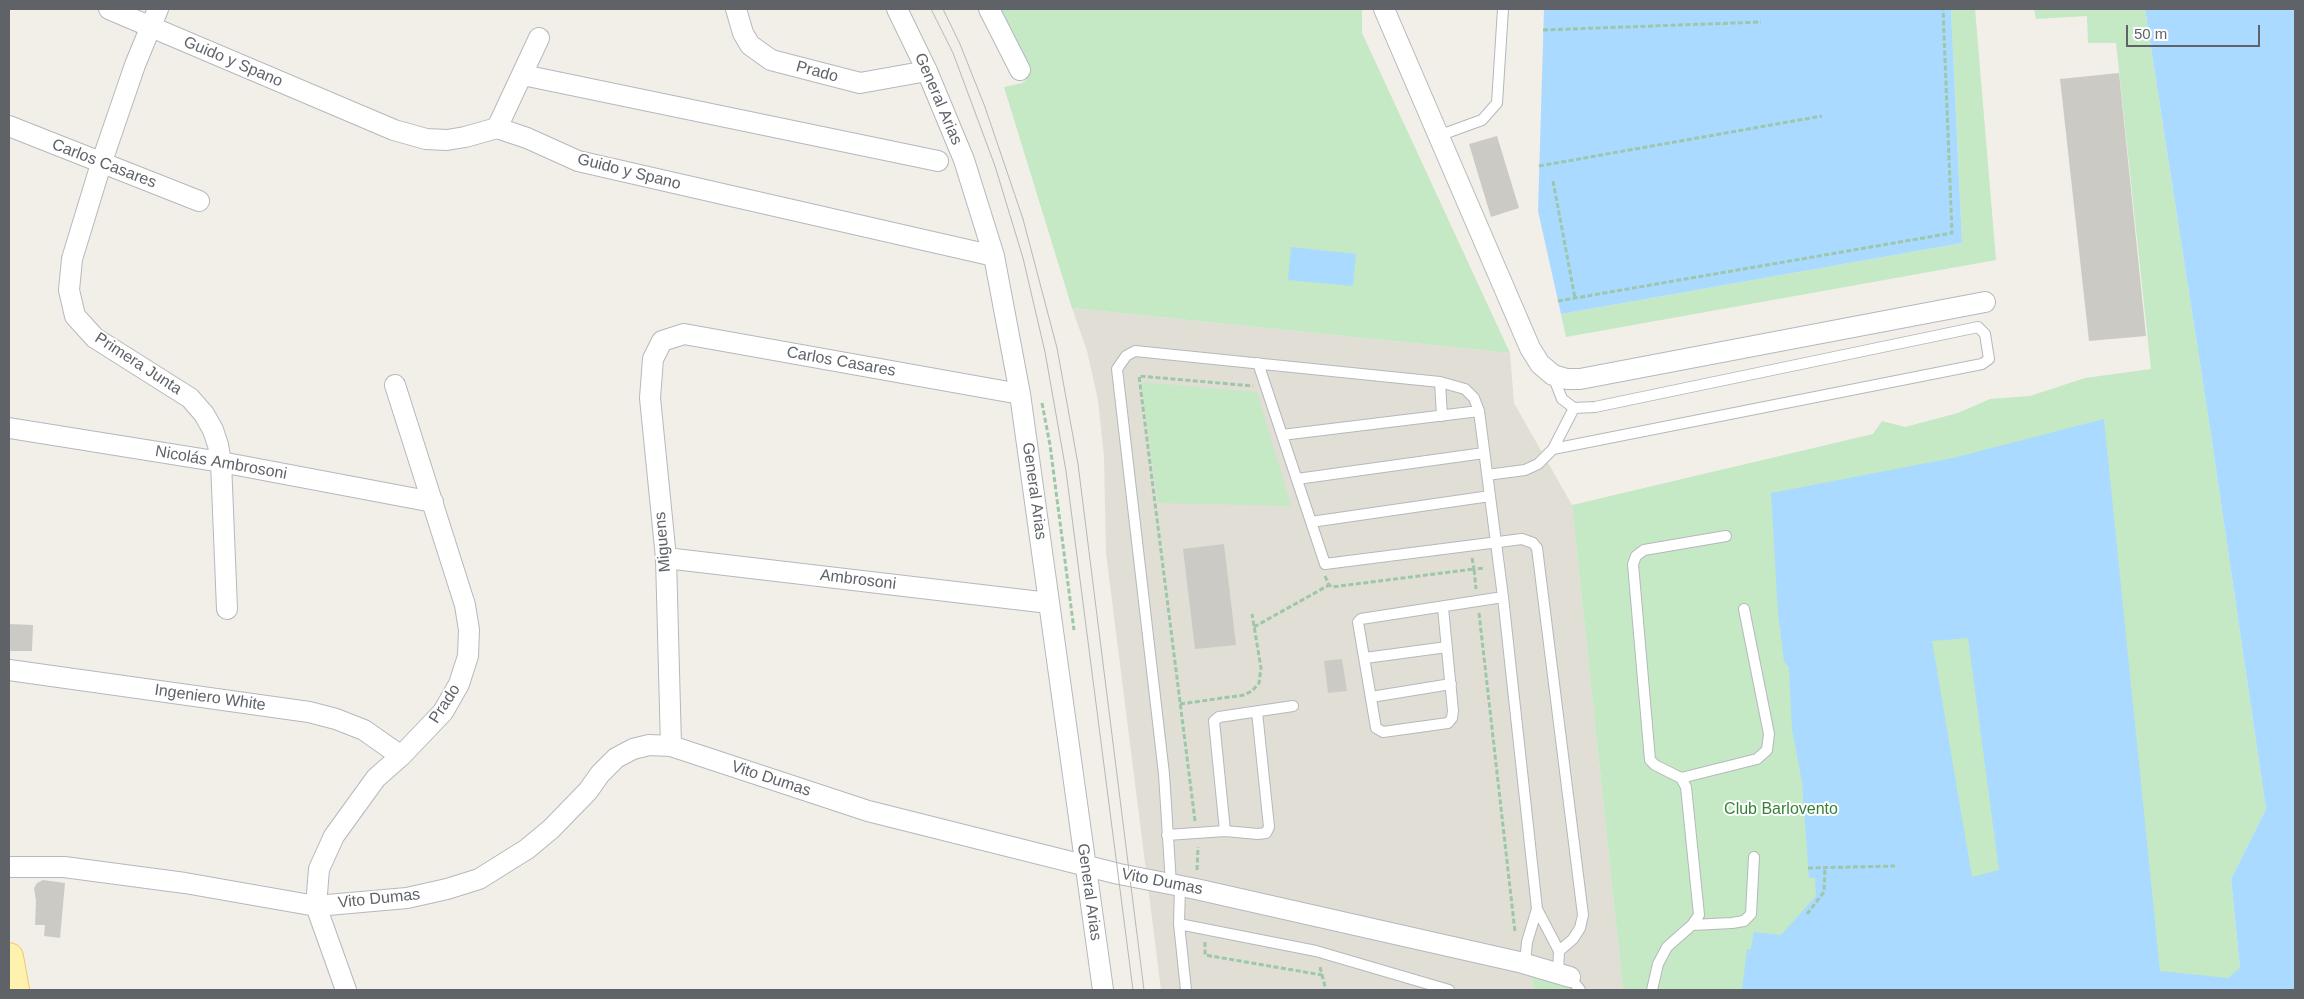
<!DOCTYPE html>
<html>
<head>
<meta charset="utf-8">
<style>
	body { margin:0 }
	#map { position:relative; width:2304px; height:999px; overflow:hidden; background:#f1efe8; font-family:Helvetica,sans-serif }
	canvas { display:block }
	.frame { position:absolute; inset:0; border:10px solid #5f6368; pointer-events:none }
	.scale { position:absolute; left:2126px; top:25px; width:134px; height:22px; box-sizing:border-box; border:2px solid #5f6368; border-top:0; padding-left:6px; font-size:15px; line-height:18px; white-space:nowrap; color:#5f6368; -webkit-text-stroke:4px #fff; paint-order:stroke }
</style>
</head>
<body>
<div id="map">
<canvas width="2304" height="999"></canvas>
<div class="frame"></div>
<div class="scale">50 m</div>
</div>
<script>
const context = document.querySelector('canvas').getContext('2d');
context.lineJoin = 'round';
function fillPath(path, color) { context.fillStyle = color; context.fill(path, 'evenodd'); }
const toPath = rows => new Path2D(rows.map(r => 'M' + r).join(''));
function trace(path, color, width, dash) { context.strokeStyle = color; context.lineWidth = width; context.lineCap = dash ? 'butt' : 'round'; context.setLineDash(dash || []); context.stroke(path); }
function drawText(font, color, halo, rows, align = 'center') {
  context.font = font + ' Helvetica,sans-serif'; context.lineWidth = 4; context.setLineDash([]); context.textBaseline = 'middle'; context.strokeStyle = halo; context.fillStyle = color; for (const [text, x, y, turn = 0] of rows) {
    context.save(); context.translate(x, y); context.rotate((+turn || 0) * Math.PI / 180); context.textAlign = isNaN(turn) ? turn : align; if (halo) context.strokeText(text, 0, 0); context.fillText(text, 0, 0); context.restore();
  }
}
fillPath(toPath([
	[1072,308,1510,353,1514,403,1572,505,1623,990,1580,990,1529,965,1534,990,1161,990,1106,553,1104,457,1098,400,1087,351]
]), '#e1ded6');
fillPath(toPath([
	[1001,9,1362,9,1362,33,1510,353,1072,308,1004,87,1022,83,1029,77,1030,67],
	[1951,9,1975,9,1996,260,1566,337,1561,314,1962,243],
	[2034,9,2145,9,2210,428,2266,809,2231,879,2240,968,2251,990,1623,990,1572,505,1873,434,1882,421,1905,427,1958,413,1990,399,2030,396,2085,378,2151,369,2116,43,2088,43,2087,16,2036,19],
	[1141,382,1257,392,1291,506,1158,503],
	[1529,964,1580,990,1534,990]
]), '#c5e8c5');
fillPath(toPath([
	[1544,9,1951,9,1962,243,1561,314,1538,211],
	[2145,9,2295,9,2295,990,1742,990,1747,949,1751,949,1754,932,1781,935,1816,896,1815,878,1809,878,1802,782,1792,729,1789,668,1784,661,1778,613,1771,493,1953,458,2104,419,2160,971,2228,978,2240,968,2231,879,2266,809,2210,428],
	[1968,638,1999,870,1972,877,1932,641],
	[1291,247,1356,254,1353,286,1288,280]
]), '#aadaff');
fillPath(toPath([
	[2119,73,2146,336,2089,341,2060,79],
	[1497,136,1519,208,1491,217,1469,144],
	[1224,544,1236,645,1195,649,1183,549],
	[9,624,33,625,32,651,9,651],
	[1342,659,1347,691,1328,693,1324,661],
	[43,880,65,883,60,938,44,936,45,925,35,925,36,901,34,888,37,883]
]), '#cccac5');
const service = toPath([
	[1438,136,1482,120,1497,103,1503,9],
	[1258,363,1325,564,1522,539,1533,543,1537,548,1583,915,1580,928,1573,939,1559,951],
	[1440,382,1442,416],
	[1282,435,1479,411],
	[1553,449,1982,364,1989,359,1985,334,1978,327,1595,407,1574,408,1562,399,1553,376],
	[1487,475,1525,470,1538,464,1553,449,1574,408],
	[1297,479,1484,453],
	[1311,522,1490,496],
	[1443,608,1453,711,1452,718,1448,723,1383,732,1376,728,1358,622,1361,619,1503,597],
	[1365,658,1447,647],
	[1371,697,1451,684],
	[1681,778,1757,759,1767,750,1769,734,1744,609],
	[1225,831,1214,721,1219,717,1293,706],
	[1167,835,1225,831,1258,834,1266,833,1269,827,1257,712],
	[1171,884,1164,774,1117,369,1126,356,1135,351,1440,382,1465,389,1474,398,1479,411,1503,597,1537,909,1527,942,1525,963],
	[1180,886,1179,924,1316,951,1449,990],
	[1537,909,1559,951,1558,973],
	[1179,924,1186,990],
	[1692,925,1732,923,1744,921,1751,914,1754,857],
	[1570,977,1580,990],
	[1652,990,1658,964,1667,947,1692,925,1699,915,1686,787,1681,778,1655,765,1650,760,1633,564,1636,556,1644,550,1726,536]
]);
const minor = toPath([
	[109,9,394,130,426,139,447,140,465,137,497,128,527,138,578,161,994,256],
	[158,9,135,65,101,164,72,259,69,290,75,316,95,338,190,398,204,414,213,430,218,445,221,462,227,609],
	[736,9,743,33,750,45,771,60,860,83,927,71],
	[897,9,927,71,964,160,994,256,1020,394,1103,990],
	[989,9,1020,70],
	[1384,9,1530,348,1540,364,1553,375,1567,379,1580,379,1985,302],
	[523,75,938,161],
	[9,126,199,201],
	[497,128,539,38],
	[9,428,221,462,433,502],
	[666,558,1049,603],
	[9,670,309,712,336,719,364,730,401,756],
	[671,746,666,558,650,398,653,359,662,341,684,334,1020,394],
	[9,867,64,867,185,883,316,906,407,898,447,889,479,879,527,849,551,829,588,791,600,774,616,758,633,749,649,745,671,746,868,811,1119,874,1196,889,1519,962,1570,977],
	[346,990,316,906,319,869,334,836,376,778,401,756,443,712,459,684,468,656,469,630,465,605,395,385]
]);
const primary = toPath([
	[9,957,15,990]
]);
trace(service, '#b5b8bc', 12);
trace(minor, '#b5b8bc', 22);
trace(primary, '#f2c960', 30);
trace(toPath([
	[1543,30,1761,22],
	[1539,166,1822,116],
	[1553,181,1575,298],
	[1558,301,1952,233,1943,9],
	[1042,403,1050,445,1074,630],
	[1472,558,1474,569,1485,568],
	[1325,576,1329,585,1332,587,1474,569,1476,589],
	[1479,613,1515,932],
	[1254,627,1329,585],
	[1180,704,1244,695,1252,691,1259,683,1261,668,1252,614],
	[1195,821,1139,376,1253,386],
	[1808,868,1895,866],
	[1197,870,1198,847],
	[1807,914,1824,892,1825,868],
	[1205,942,1205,955,1322,975],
	[1320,967,1326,990]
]), '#9cc7a9', 3, [5, 2.5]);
trace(service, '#fff', 10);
trace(minor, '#fff', 20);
trace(primary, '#fff2af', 28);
trace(toPath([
	[931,9,953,53,995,166,1023,258,1045,352,1066,471,1133,990],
	[943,9,960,44,985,107,1023,219,1057,348,1078,464,1144,990]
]), '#b6b7b8', 1);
drawText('16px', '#5f6368', '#fff', [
	["Guido y Spano",233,62,23],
	["Prado",817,72,15],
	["General Arias",938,99,67],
	["Carlos Casares",104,164,21],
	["Guido y Spano",629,172,14],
	["Carlos Casares",841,362,10],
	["Primera Junta",138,364,33],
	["Nicolás Ambrosoni",221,463,10],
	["General Arias",1034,491,82],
	["Miguens",663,542,-95],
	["Ambrosoni",858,580,7],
	["Ingeniero White",210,698,8],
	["Prado",445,704,-57],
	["Vito Dumas",771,779,18],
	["Vito Dumas",1162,882,11],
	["General Arias",1089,892,82],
	["Vito Dumas",379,899,-6]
]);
drawText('16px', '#348238', '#fff', [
	["Club Barlovento",1781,810]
]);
</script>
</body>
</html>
